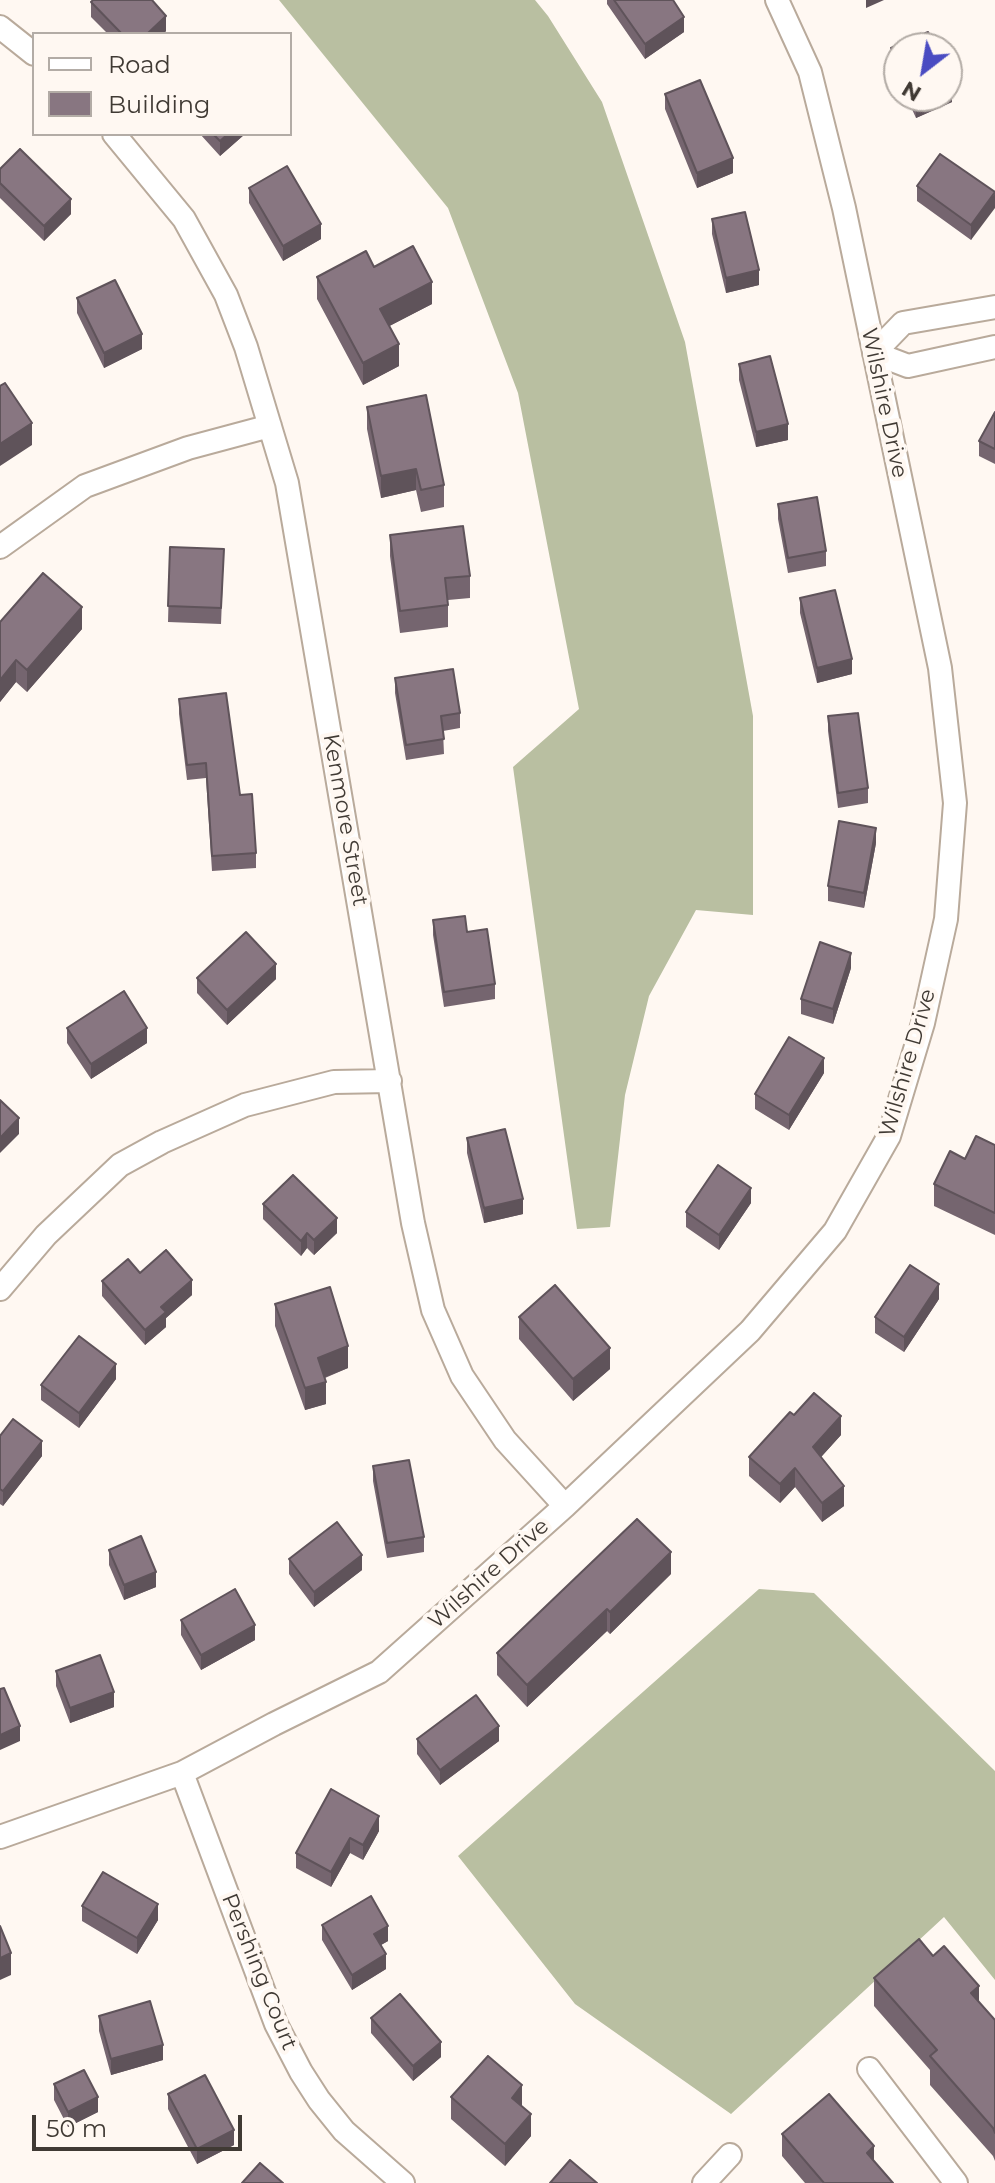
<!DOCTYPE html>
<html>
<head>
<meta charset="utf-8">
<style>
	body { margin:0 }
	#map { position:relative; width:995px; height:2183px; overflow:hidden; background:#fff8f2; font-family:Montserrat,sans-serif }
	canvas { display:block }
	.legend { position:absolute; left:32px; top:32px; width:260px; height:104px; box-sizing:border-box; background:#fff8f2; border:2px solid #b3aca6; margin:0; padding:10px 14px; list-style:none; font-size:24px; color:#403a34 }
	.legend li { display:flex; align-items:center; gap:16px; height:40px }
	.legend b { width:40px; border:2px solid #b3aca6 }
	.north { position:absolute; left:883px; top:32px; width:80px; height:80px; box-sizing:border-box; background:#fff8f2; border:2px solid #b3aca6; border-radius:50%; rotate:211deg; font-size:22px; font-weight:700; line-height:32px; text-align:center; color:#403a34 }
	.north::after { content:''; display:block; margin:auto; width:28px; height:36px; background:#4a4cc2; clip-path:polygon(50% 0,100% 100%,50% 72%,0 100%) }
	.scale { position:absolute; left:32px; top:2115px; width:210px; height:36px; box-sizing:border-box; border:4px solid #403a34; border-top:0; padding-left:10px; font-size:24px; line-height:28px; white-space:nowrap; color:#403a34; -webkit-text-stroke:6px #fff8f2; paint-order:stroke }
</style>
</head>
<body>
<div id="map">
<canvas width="995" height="2183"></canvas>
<ul class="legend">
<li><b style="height:10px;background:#fff"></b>Road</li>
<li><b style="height:22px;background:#887681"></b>Building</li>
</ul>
<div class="north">N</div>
<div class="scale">50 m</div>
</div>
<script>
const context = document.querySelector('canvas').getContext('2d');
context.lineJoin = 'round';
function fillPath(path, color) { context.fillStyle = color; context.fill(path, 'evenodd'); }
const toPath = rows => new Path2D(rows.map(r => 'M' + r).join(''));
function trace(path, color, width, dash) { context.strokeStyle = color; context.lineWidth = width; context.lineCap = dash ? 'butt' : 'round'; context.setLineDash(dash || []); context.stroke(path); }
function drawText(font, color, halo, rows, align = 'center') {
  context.font = font + ' Montserrat,sans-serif'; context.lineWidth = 8; context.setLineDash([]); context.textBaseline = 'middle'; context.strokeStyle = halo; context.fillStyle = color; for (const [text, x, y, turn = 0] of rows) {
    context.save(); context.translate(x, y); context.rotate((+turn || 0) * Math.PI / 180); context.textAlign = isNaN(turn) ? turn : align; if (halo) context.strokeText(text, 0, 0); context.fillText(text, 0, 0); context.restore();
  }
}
fillPath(toPath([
	[279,0,535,0,548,16,602,102,685,342,753,716,753,915,696,910,649,996,625,1095,610,1227,577,1229,513,767,579,709,518,393,448,208],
	[759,1589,814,1593,995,1771,995,1980,944,1917,731,2114,575,2004,458,1856]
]), '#b9bfa1');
const street = toPath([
	[0,27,34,54],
	[114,134,184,219,226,295,246,347,287,483,413,1223,433,1310,462,1376,505,1440,565,1506],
	[995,307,903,323,874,353,908,366,995,347],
	[0,547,85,486,188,448,270,426],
	[0,1289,46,1235,120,1165,162,1142,245,1105,334,1082,390,1081],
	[182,1773,276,2024,301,2072,319,2100,344,2131,403,2183],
	[0,1837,182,1773,274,1724,379,1672,565,1506,750,1331,835,1231,889,1136,923,1023,946,919,955,803,940,668,844,208,810,72,777,0],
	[869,2069,956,2183],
	[704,2183,730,2155]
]);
trace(street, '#b9aa9b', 26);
trace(street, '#fff', 22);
fillPath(toPath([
	[607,0,673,0,684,32,645,59,607,4],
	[91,2,166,31,163,34,108,34,91,17],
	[891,48,899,48,899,80,891,63],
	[665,94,733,173,697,188,665,109],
	[906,96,947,96,952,102,916,118],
	[200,134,245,134,220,156],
	[0,169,71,214,44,241,0,198],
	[917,186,995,192,971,240,917,201],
	[249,188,321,239,283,261,249,203],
	[712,219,759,285,726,293,712,234],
	[374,267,432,304,389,326,399,366,363,385,317,299,317,277],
	[77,298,142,349,104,368,77,313],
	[739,364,788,440,756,447,739,380],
	[367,407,444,485,444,507,421,512,416,490,381,498,367,429],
	[995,412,995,464,979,456,979,441],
	[778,504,826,551,826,566,788,573,778,519],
	[390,535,470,576,470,598,448,600,448,627,400,633,390,556],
	[170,547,224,549,221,624,168,622],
	[800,598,852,674,817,683,800,613],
	[0,622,82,629,27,692,16,682,0,702],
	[395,678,460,713,460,728,443,731,444,754,406,760,395,693],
	[179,699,256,853,256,868,212,871,206,778,187,780,179,714],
	[828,716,868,788,868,803,838,808,828,731],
	[876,843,864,908,828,901,828,886],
	[433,920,467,932,495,984,495,999,444,1007,433,935],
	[851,968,833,1024,801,1014,801,999],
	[197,978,276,979,227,1025,197,993],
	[67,1028,147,1043,91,1079,67,1043],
	[824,1073,789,1130,755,1109,755,1094],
	[467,1138,523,1214,484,1223,467,1153],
	[995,1145,995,1235,934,1206,934,1184,965,1159],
	[751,1203,719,1250,686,1227,686,1212],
	[263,1204,337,1233,314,1255,307,1248,301,1256,263,1219],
	[140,1273,192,1295,166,1318,166,1327,145,1345,102,1296,102,1281],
	[939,1299,904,1352,875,1333,875,1317],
	[275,1304,348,1368,325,1378,326,1404,305,1410,275,1326],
	[519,1317,610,1369,573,1401,519,1339],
	[116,1379,79,1428,41,1400,41,1385],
	[841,1435,821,1457,844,1506,822,1522,795,1487,780,1503,749,1476,749,1457],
	[0,1436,42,1456,3,1506,0,1504],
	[373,1466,424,1537,424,1552,387,1558,373,1481],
	[109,1550,156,1587,124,1600,109,1565],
	[289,1559,362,1570,314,1607,289,1574],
	[671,1574,610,1634,607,1631,527,1707,497,1675,497,1653],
	[181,1620,255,1640,201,1670,181,1635],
	[56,1671,114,1707,70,1723,56,1686],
	[417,1739,499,1741,440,1785,417,1754],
	[331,1789,379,1831,363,1860,350,1853,331,1887,296,1868,296,1853],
	[82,1906,158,1920,137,1954,82,1921],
	[322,1925,388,1941,381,1945,386,1969,352,1990,322,1940],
	[933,1956,979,2002,995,2020,995,2161,993,2156,930,2085,930,2070,874,2006,874,1978],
	[99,2016,163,2060,111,2075,99,2031],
	[371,2018,441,2057,413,2081,371,2033],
	[54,2084,98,2112,68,2127,54,2100],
	[168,2094,234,2145,197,2164,168,2109],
	[451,2097,522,2106,531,2136,505,2166,451,2119],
	[782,2134,874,2161,893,2183,805,2183,782,2156]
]), '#75656f');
fillPath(toPath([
	[866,0,884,0,866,8],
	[166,16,166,31,163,34,147,34],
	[684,17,684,32,645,59,645,44],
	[952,87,952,102,916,118,916,103,932,96,947,96,947,90],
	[228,134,245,134,220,156,220,141],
	[733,158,733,173,697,188,697,173],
	[995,193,995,208,971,240,971,225],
	[71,199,71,214,44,241,44,226],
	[321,224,321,239,283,261,283,246],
	[759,270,759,285,726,293,726,278],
	[432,282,432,304,380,331,380,309],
	[142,334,142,349,104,368,104,353],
	[399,344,399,366,363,385,363,363],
	[32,423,32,445,0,466,0,444],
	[788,424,788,440,756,447,756,432],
	[416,469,416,490,381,498,381,476],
	[82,607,82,629,27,692,27,670],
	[852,659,852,674,817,683,817,668],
	[16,660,16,682,0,702,0,680],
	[876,828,876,843,864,908,864,893],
	[851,953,851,968,833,1024,833,1009],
	[276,964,276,979,227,1025,227,1010],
	[147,1028,147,1043,91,1079,91,1064],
	[824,1058,824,1073,789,1130,789,1115],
	[19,1118,19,1134,0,1153,0,1138],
	[751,1188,751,1203,719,1250,719,1235],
	[523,1199,523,1214,484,1223,484,1208],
	[337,1218,337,1233,314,1255,314,1240],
	[307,1233,307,1248,301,1256,301,1241],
	[192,1280,192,1295,166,1318,166,1327,145,1345,145,1330,161,1307],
	[939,1284,939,1299,904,1352,904,1337],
	[348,1346,348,1368,318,1380,318,1358],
	[610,1348,610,1369,573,1401,573,1379],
	[116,1364,116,1379,79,1428,79,1413],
	[326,1382,326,1404,305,1410,305,1388],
	[841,1416,841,1435,813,1466,813,1447],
	[42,1441,42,1456,3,1506,3,1491],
	[795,1468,795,1487,780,1503,780,1484],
	[844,1486,844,1506,822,1522,822,1503],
	[671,1552,671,1574,610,1634,610,1612],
	[362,1555,362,1570,314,1607,314,1592],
	[156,1572,156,1587,124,1600,124,1585],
	[607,1609,607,1631,527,1707,527,1685],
	[255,1625,255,1640,201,1670,201,1655],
	[114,1692,114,1707,70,1723,70,1708],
	[20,1726,20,1741,0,1750,0,1735],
	[499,1726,499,1741,440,1785,440,1770],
	[379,1816,379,1831,363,1860,363,1845],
	[350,1838,350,1853,331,1887,331,1872],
	[158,1904,158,1920,137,1954,137,1938],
	[388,1926,388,1941,374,1949,374,1934],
	[11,1953,11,1975,0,1980,0,1958],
	[386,1954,386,1969,352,1990,352,1975],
	[979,1986,979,2015,971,1993],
	[441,2042,441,2057,413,2081,413,2066],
	[163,2045,163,2060,111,2075,111,2059],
	[522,2085,522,2107,512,2098],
	[98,2097,98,2112,68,2127,68,2112],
	[531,2114,531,2136,505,2166,505,2144],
	[234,2130,234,2145,197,2164,197,2149],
	[874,2146,874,2168,867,2153]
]), '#5f535a');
const building = toPath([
	[93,0,152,0,166,16,147,34,122,34,91,2,93,0],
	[614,0,673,0,684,17,645,44,614,0],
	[928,32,935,48,899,48,899,65,891,48,928,32],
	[947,75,952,87,947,90,947,75],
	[700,80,733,158,697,173,665,94,700,80],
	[913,96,932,96,916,103,913,96],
	[213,134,228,134,220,141,213,134],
	[20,149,71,199,44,226,0,183,0,169,20,149],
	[940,154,995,192,971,225,917,186,940,154],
	[287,166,321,224,283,246,249,188,287,166],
	[745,212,759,270,726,278,712,219,745,212],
	[413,246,432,282,380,309,399,344,363,363,317,277,366,251,374,267,413,246],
	[115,280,142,334,104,353,77,298,115,280],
	[770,356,788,424,756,432,739,364,770,356],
	[5,383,32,423,0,444,0,386,5,383],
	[426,395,444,485,421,490,416,469,381,476,367,407,426,395],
	[995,412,995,449,979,441,995,412],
	[817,497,826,551,788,558,778,504,817,497],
	[463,526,470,576,445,578,448,605,400,611,390,535,463,526],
	[170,547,224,549,221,608,168,606,170,547],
	[43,573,82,607,27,670,16,660,0,680,0,622,43,573],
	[835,590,852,659,817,668,800,598,835,590],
	[453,669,460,713,441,716,444,739,406,745,395,678,453,669],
	[226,693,240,795,252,794,256,853,212,856,206,763,187,765,179,699,226,693],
	[858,713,868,788,838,793,828,716,858,713],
	[839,821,876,828,864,893,828,886,839,821],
	[465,916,467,932,487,929,495,984,444,992,433,920,465,916],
	[246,932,276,964,227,1010,197,978,246,932],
	[820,942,851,953,833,1009,801,999,820,942],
	[124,991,147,1028,91,1064,67,1028,124,991],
	[789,1037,824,1058,789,1115,755,1094,789,1037],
	[0,1100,19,1118,0,1138,0,1100],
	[505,1129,523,1199,484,1208,467,1138,505,1129],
	[976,1136,995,1145,995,1213,934,1184,950,1151,965,1159,976,1136],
	[718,1165,751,1188,719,1235,686,1212,718,1165],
	[293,1175,337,1218,314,1240,307,1233,301,1241,263,1204,293,1175],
	[166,1250,192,1280,161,1307,166,1312,145,1330,102,1281,128,1259,140,1273,166,1250],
	[910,1265,939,1284,904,1337,875,1317,910,1265],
	[555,1285,610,1348,573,1379,519,1317,555,1285],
	[330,1287,348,1346,318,1358,326,1382,305,1388,275,1304,330,1287],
	[79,1336,116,1364,79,1413,41,1385,79,1336],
	[814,1393,841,1416,813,1447,844,1486,822,1503,795,1468,780,1484,749,1457,790,1412,794,1415,814,1393],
	[13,1419,42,1441,3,1491,0,1489,0,1436,13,1419],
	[409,1460,424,1537,387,1543,373,1466,409,1460],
	[637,1519,671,1552,610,1612,607,1609,527,1685,497,1653,637,1519],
	[337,1522,362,1555,314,1592,289,1559,337,1522],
	[141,1536,156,1572,124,1585,109,1550,141,1536],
	[235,1589,255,1625,201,1655,181,1620,235,1589],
	[100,1655,114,1692,70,1708,56,1671,100,1655],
	[4,1688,20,1726,0,1735,0,1689,4,1688],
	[476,1695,499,1726,440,1770,417,1739,476,1695],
	[331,1789,379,1816,363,1845,350,1838,331,1872,296,1853,331,1789],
	[103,1872,158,1904,137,1938,82,1906,103,1872],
	[371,1896,388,1926,374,1934,386,1954,352,1975,322,1925,371,1896],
	[0,1926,11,1953,0,1958,0,1926],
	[919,1939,933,1956,944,1946,979,1986,971,1993,995,2020,995,2133,993,2128,930,2056,937,2050,874,1978,919,1939],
	[400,1994,441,2042,413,2066,371,2018,400,1994],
	[150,2001,163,2045,111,2059,99,2016,150,2001],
	[488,2056,522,2085,512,2098,531,2114,505,2144,451,2097,488,2056],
	[84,2070,98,2097,68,2112,54,2084,84,2070],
	[205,2075,234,2130,197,2149,168,2094,205,2075],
	[829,2094,874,2146,867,2153,893,2183,824,2183,782,2134,829,2094],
	[570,2160,597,2183,550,2183,570,2160],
	[260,2163,283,2183,242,2183,260,2163]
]);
fillPath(building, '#887681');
trace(building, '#5f535a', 2);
drawText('22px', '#403a34', '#fff8f2', [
	["Wilshire Drive",884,403,78],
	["Kenmore Street",345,820,80],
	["Wilshire Drive",908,1063,-74],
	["Wilshire Drive",489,1574,-42],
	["Pershing Court",259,1972,68]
]);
</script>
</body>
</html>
